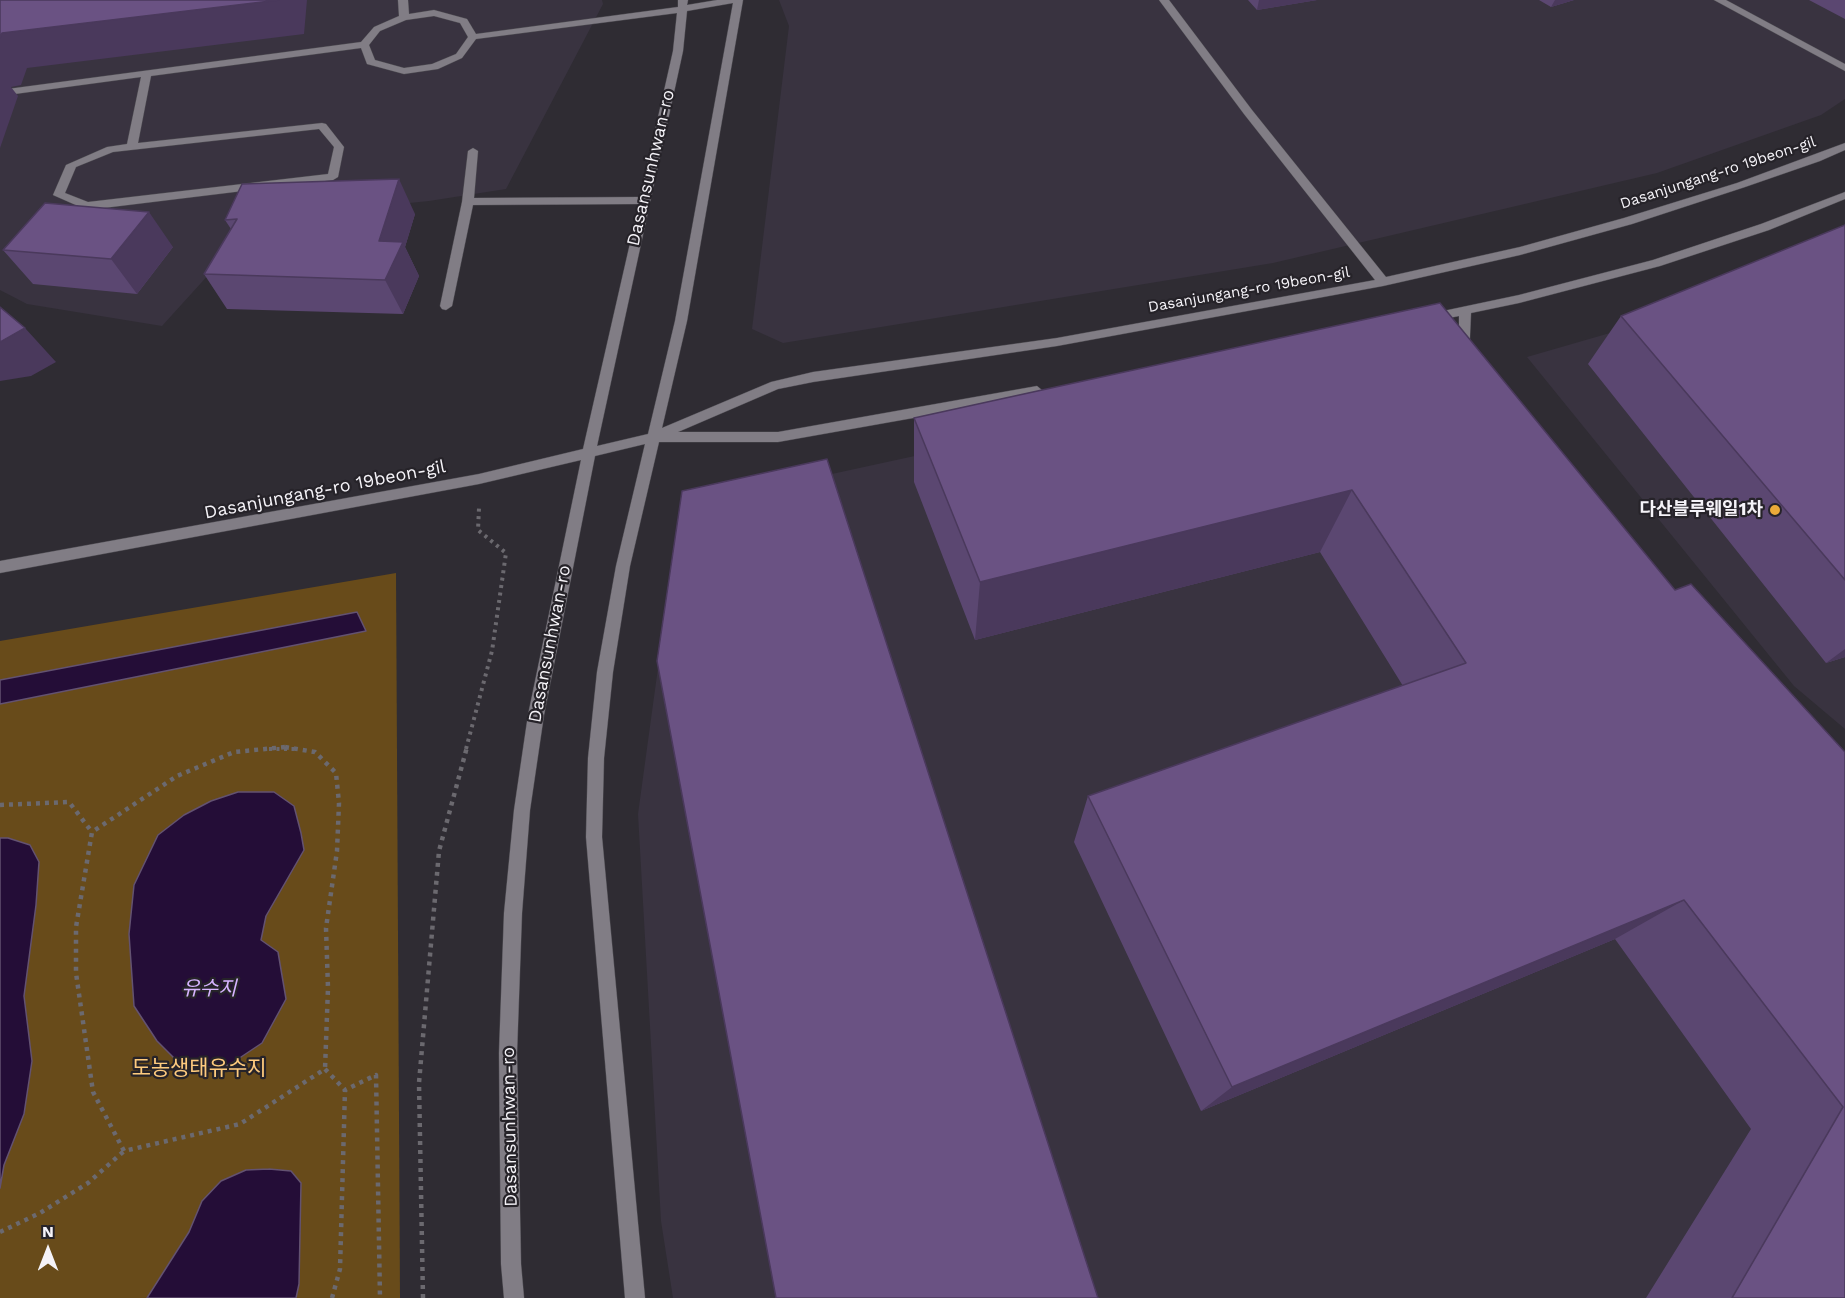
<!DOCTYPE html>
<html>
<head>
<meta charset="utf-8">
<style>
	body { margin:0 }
	#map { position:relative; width:1845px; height:1298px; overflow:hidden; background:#2f2c33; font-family:"Work Sans",sans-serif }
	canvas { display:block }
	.north { position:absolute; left:18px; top:1220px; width:60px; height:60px; -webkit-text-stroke:4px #262329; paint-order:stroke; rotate:0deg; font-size:16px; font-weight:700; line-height:24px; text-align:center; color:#f5f3f8 }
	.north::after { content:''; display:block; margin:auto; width:21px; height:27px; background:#f5f3f8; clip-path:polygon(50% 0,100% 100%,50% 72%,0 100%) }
</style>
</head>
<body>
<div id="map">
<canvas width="1845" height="1298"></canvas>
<div class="north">N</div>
</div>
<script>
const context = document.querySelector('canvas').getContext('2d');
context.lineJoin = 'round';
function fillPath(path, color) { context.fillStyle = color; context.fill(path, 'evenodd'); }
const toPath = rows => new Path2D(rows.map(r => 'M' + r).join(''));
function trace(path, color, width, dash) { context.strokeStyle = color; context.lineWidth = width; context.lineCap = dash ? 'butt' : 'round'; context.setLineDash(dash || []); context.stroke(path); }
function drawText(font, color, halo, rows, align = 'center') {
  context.font = font + ' "Work Sans","Noto Sans KR",sans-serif'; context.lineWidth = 4.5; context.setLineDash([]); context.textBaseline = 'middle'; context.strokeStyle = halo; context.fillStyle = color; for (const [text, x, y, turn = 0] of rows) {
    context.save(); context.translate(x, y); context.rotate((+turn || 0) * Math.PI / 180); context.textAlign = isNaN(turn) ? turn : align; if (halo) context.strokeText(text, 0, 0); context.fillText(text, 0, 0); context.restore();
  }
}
fillPath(toPath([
	[0,0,602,0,603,4,506,189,429,201,260,218,162,326,27,304,0,290],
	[779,0,1845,0,1845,99,1821,115,1657,173,1273,263,783,343,752,329,789,26],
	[1845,237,1845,729,1794,686,1527,357,1731,298],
	[1416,347,1845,1298,673,1298,661,1221,638,814,680,507]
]), '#393340');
fillPath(toPath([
	[396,573,400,1298,0,1298,0,641]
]), '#684b1a');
const water = toPath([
	[357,612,366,631,0,704,0,680,357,612],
	[238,792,274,792,294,806,301,833,304,850,266,916,261,940,278,952,286,999,262,1043,229,1065,200,1068,178,1062,157,1041,134,1006,129,934,134,885,158,835,184,815,211,801,238,792],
	[0,838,8,838,30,845,39,862,36,905,24,996,32,1061,24,1114,4,1165,0,1188,0,838],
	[269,1169,291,1171,301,1183,299,1284,296,1298,147,1298,189,1232,202,1201,221,1181,246,1170,269,1169]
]);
fillPath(water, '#240d37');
trace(water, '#635271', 1.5);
const minor = toPath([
	[398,0,408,0,409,14,434,10,467,19,476,34,678,7,678,0,688,0,687,5,717,0,743,0,687,321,662,428,771,382,813,372,1057,338,1375,280,1244,114,1159,0,1169,0,1252,110,1386,277,1520,247,1624,218,1737,183,1845,143,1845,150,1820,161,1745,187,1632,224,1520,255,1383,286,1057,346,813,382,778,389,678,432,778,432,1037,386,1043,391,1037,396,778,442,659,442,630,566,613,672,604,758,602,837,645,1298,625,1298,586,837,588,758,597,672,616,566,645,444,595,456,544,715,530,810,522,913,517,1053,521,1264,524,1298,504,1298,501,1264,499,1053,504,913,514,810,528,715,581,460,479,484,0,573,0,561,479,474,583,449,639,204,473,205,452,306,446,310,442,309,440,306,462,202,468,151,473,148,478,151,474,198,640,197,673,51,677,13,476,39,462,58,438,69,404,74,367,64,361,48,151,76,138,143,322,123,326,124,344,147,338,177,333,180,87,210,53,195,66,165,107,147,127,144,141,77,0,96,0,90,361,42,374,27,399,16,398,0],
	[733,3,675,321,648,434,597,446,683,51,687,11,733,3],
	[434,16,460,23,468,37,456,54,432,64,404,68,375,60,369,45,380,31,406,20,434,16],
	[319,129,334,147,328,174,88,202,65,193,76,167,113,152,319,129],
	[1714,0,1726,0,1845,64,1845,71,1714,0],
	[1845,192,1845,199,1769,230,1660,266,1519,303,1471,313,1469,358,1461,358,1459,355,1459,316,1429,322,1423,318,1429,314,1519,295,1653,260,1761,224,1845,192]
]);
trace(minor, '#4c4a50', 1);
trace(toPath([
	[269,749,294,749],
	[466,749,492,651,506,553,478,530,479,508]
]), '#6b696f', 4, [3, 4.5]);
trace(toPath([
	[285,747,234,752,177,776,92,832,76,927,76,973,93,1092,124,1151,240,1124,325,1069],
	[285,747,315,752,336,773,339,803,337,851,326,928,328,988,325,1069],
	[0,805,69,802,92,832],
	[325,1069,345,1090,376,1075,380,1298],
	[0,1232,40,1213,88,1183,124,1151],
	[332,1298,340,1269,345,1090],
	[423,1298,419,1083,439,851,467,747]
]), '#6b696f', 4.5, [4, 5]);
fillPath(minor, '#817d85');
fillPath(toPath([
	[1248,0,1317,0,1257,10],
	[1539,0,1574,0,1551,7],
	[1809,0,1845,0,1845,19],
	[415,214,405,247,419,276,403,314,227,309,204,274,231,229,225,220],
	[1845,225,1845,657,1826,663,1588,364,1621,316],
	[173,247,137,294,33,284,3,250],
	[1440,303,1675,590,1845,752,1845,1298,1646,1298,1751,1129,1615,939,1201,1111,1074,842,1088,796,1403,686,1320,552,975,640,914,482,914,418]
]), '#5b4771');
fillPath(toPath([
	[279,0,307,0,304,34,27,68,21,85,11,87,18,96,0,148,0,38,2,33],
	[1259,0,1317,0,1257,10],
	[1555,0,1574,0,1551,7],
	[399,179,415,214,405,247,419,276,403,314,385,280,379,241],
	[149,212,173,247,137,294,111,259],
	[25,328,56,362,31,376,0,381,0,342],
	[1352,490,1320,552,975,640,980,582],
	[1845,649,1845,657,1826,663],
	[1684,900,1615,939,1201,1111,1232,1087]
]), '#4a395c');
const building = toPath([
	[0,0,279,0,2,33,0,38,0,0],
	[399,179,379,241,403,242,385,280,204,274,237,219,225,220,242,184,399,179],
	[45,203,149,212,111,259,3,250,45,203],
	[1845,225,1845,580,1621,316,1845,225],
	[1440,303,1675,590,1691,584,1845,752,1845,1298,1732,1298,1843,1107,1684,900,1232,1087,1088,796,1466,663,1352,490,980,582,914,418,1440,303],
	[0,307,25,328,0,342,0,307],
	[827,459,1098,1298,776,1298,657,661,682,491,827,459]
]);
fillPath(building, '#6a5283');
trace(building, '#4a395c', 1.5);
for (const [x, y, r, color] of [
	[1775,510,6,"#ebaa39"]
]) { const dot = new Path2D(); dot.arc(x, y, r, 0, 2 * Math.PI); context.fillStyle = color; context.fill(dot); trace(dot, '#262329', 2); }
drawText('15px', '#f5f3f8', '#262329', [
	["Dasanjungang-ro 19beon-gil",1718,173,-18],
	["Dasanjungang-ro 19beon-gil",1249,290,-10]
]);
drawText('18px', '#f5f3f8', '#262329', [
	["Dasansunhwan-ro",651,168,-77],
	["Dasanjungang-ro 19beon-gil",325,490,-11],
	["Dasansunhwan-ro",550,644,-79],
	["Dasansunhwan-ro",510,1127,-91]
]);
drawText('bold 18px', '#f5f3f8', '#262329', [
	["다산블루웨일1차",1763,510]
], 'right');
drawText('italic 20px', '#d6b3ff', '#262329', [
	["유수지",209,989]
]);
drawText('21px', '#fecb7e', '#262329', [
	["도농생태유수지",199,1069]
]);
</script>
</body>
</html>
